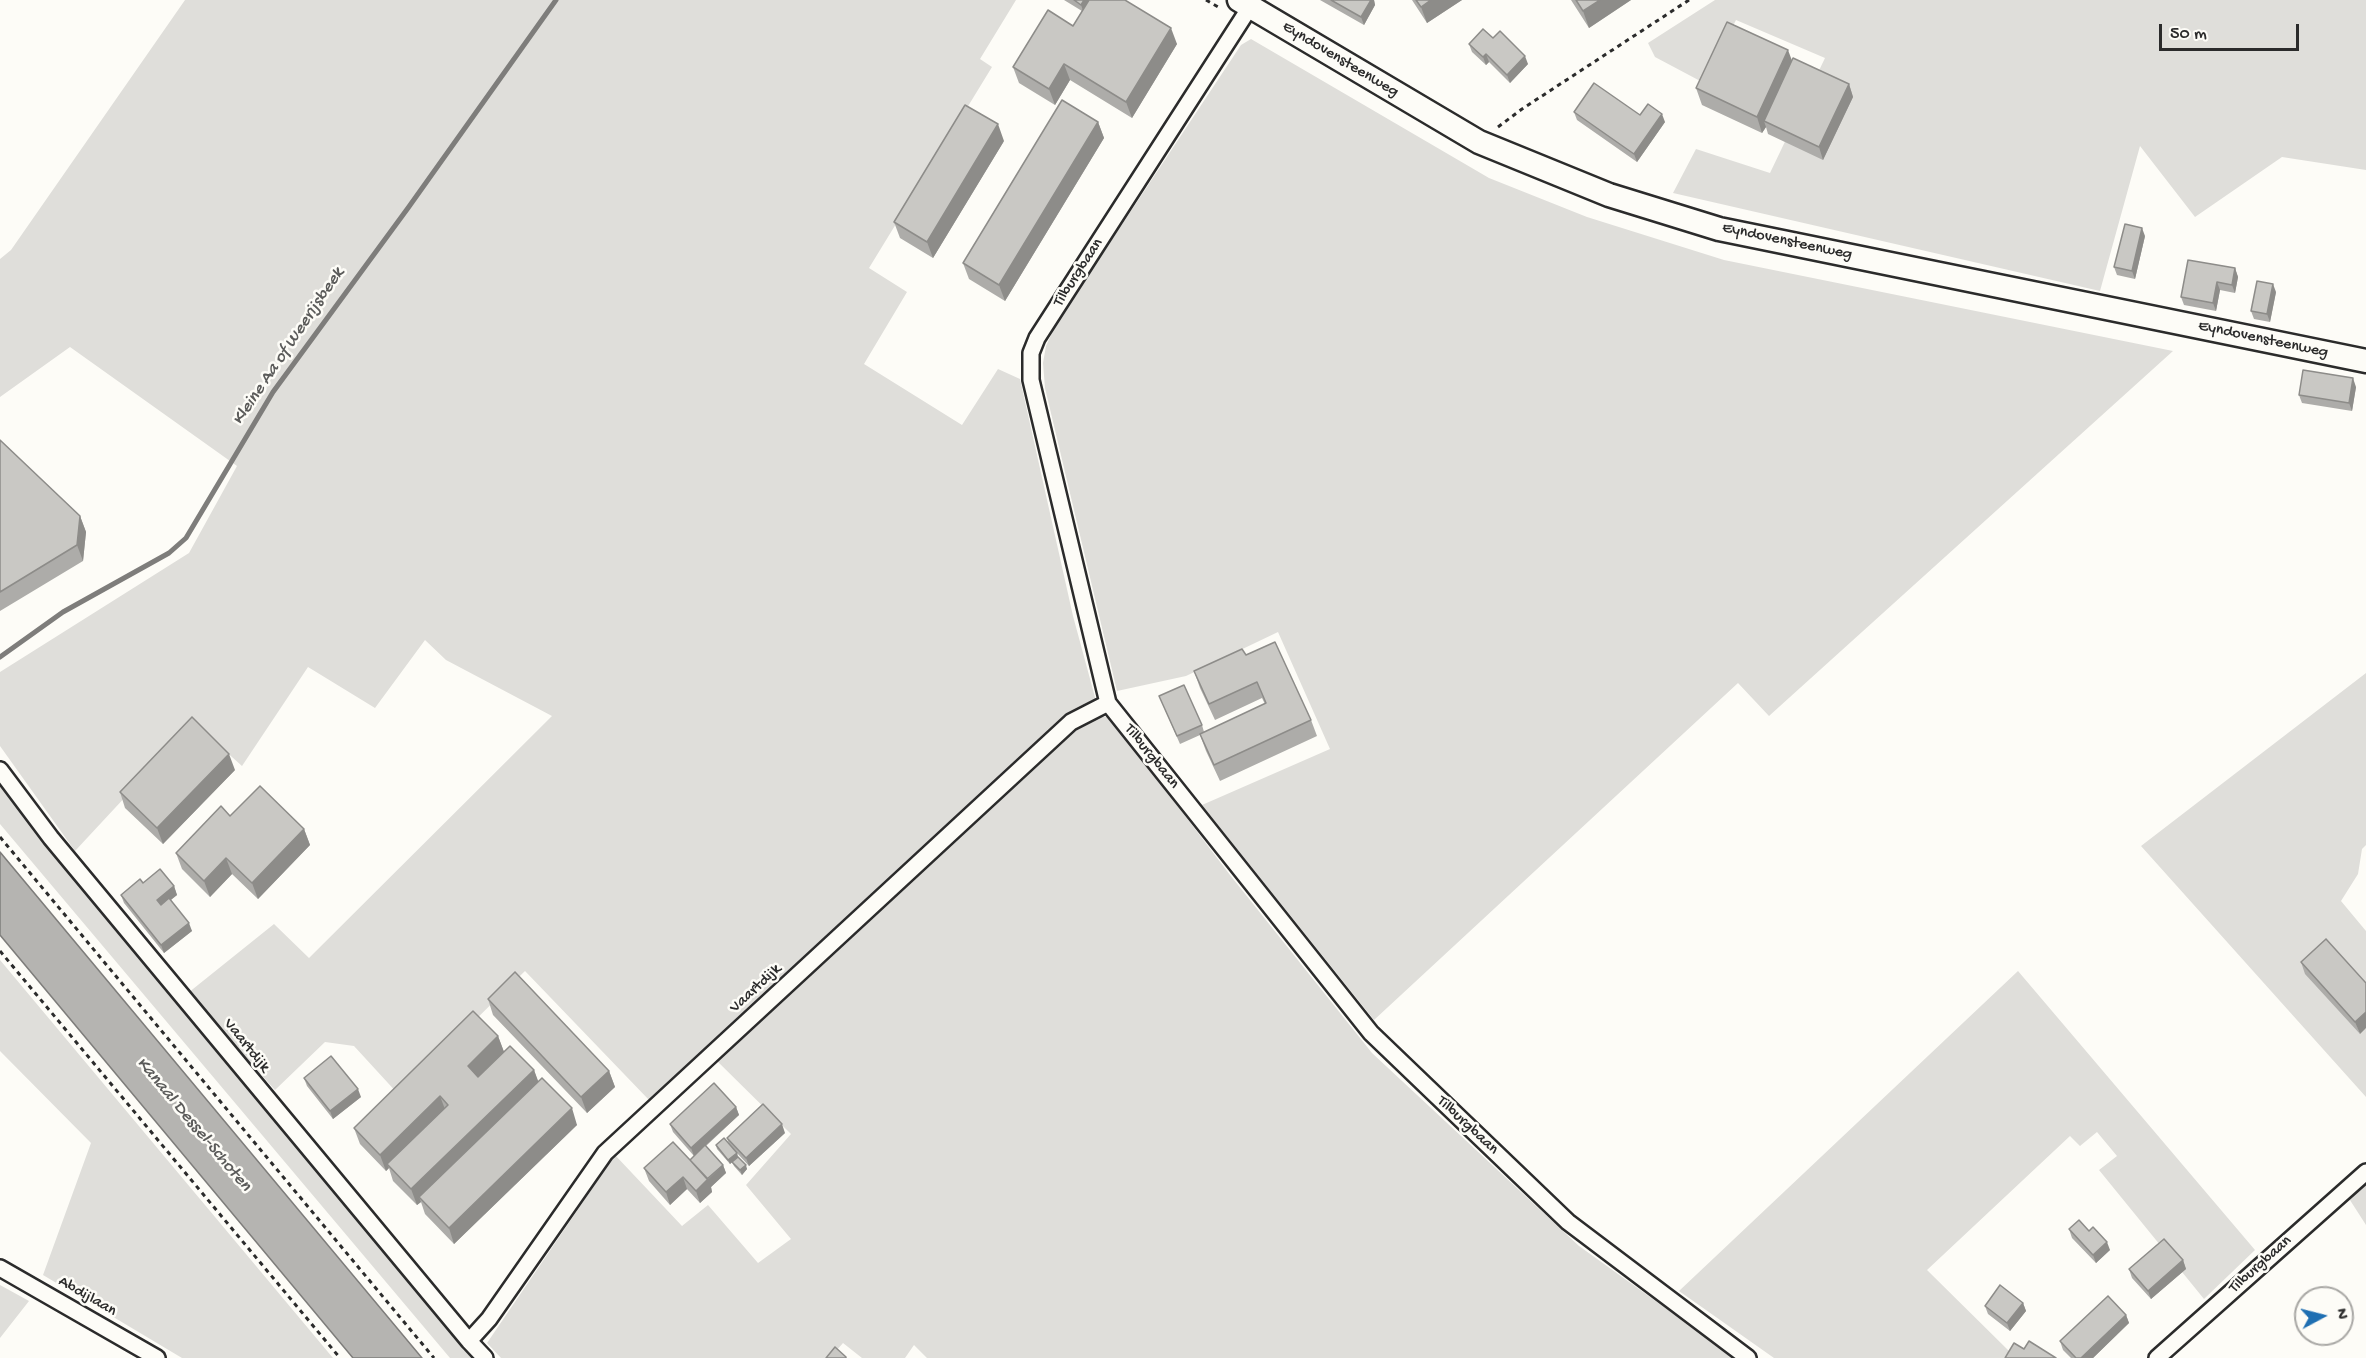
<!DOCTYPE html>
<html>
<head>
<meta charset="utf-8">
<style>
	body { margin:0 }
	#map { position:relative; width:2366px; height:1358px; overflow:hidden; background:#fdfcf7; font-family:"Gochi Hand",sans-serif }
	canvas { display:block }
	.north { position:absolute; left:2294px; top:1286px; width:60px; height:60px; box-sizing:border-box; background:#fdfcf7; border:2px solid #a9a8a5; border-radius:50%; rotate:83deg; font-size:16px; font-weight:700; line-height:24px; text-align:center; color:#2b2b2b }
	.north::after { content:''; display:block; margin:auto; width:21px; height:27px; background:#1f6fb2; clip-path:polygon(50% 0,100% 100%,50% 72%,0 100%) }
	.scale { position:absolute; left:2159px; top:24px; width:140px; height:27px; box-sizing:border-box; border:3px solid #2b2b2b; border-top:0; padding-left:8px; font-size:18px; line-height:21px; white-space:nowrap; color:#2b2b2b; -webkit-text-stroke:4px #fdfcf7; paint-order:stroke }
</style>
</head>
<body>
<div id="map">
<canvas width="2366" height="1358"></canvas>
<div class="north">N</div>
<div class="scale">50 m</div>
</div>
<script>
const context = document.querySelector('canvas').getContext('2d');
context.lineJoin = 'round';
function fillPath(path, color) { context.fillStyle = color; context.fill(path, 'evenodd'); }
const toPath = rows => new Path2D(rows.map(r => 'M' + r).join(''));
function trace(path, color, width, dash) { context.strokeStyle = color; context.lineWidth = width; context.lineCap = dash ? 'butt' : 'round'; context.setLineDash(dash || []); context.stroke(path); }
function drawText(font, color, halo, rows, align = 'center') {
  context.font = font + ' "Gochi Hand",sans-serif'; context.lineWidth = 5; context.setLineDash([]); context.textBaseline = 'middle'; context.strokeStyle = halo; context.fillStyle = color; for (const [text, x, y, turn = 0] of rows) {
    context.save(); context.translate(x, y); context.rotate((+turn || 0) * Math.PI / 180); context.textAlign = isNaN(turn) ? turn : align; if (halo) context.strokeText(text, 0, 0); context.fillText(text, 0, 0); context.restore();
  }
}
fillPath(toPath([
	[185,0,1016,0,980,59,992,67,869,268,907,292,864,364,962,425,998,369,1020,379,1073,616,1096,701,1069,716,649,1100,525,971,399,1095,354,1046,325,1042,275,1090,188,993,274,924,309,958,552,716,446,660,425,640,375,708,308,667,242,766,194,723,75,851,0,746,0,672,189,553,237,466,70,347,0,397,0,259,11,250],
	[1715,0,2366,0,2366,170,2282,157,2195,217,2140,146,2100,291,1673,193,1696,149,1770,173,1825,58,1736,20,1704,83,1655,57,1648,43],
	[1251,39,1489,178,1587,217,1724,260,2173,351,1769,716,1738,683,1374,1020,1202,805,1330,749,1278,632,1186,676,1117,691,1045,388,1043,363,1046,346,1056,324,1241,45],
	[2366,673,2366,845,2362,849,2358,874,2341,901,2366,931,2366,1097,2141,846],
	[1098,717,1110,717,1230,875,1372,1053,1579,1246,1735,1358,927,1358,914,1345,905,1358,862,1358,843,1343,830,1358,501,1358,487,1343,615,1155,682,1226,708,1205,758,1263,791,1239,746,1185,791,1134,716,1060,1079,726],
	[0,778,474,1358,450,1358,0,824],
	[0,960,333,1358,182,1358,43,1275,91,1143,0,1051],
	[2018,971,2255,1250,2204,1299,2099,1170,2117,1156,2097,1132,2080,1146,2070,1136,1927,1270,2009,1351,2004,1358,1774,1358,1679,1291],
	[2366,1181,2366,1225,2348,1197],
	[0,1285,29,1301,0,1338]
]), '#dfdeda');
const water = toPath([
	[0,852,422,1358,353,1358,0,935,0,852]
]);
fillPath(water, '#b5b4b1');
trace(water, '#7e7d7b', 1.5);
trace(toPath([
	[0,657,63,612,169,553,186,538,273,392,408,208,556,0]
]), '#7e7d7b', 5);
const street = toPath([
	[1250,7,1037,338,1031,353,1031,380,1108,703,1371,1033,1568,1222,1748,1358],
	[0,770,51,838,469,1341,485,1358],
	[0,1268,157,1358],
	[469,1341,489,1319,605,1153,1071,722,1108,703],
	[2157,1358,2366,1172]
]);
const secondary = toPath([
	[1239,0,1479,142,1609,195,1719,229,2366,361]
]);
trace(street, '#2b2b2b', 20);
trace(secondary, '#2b2b2b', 27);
trace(toPath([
	[1206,0,1220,8],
	[1498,127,1522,109,1689,0],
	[0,837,434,1358],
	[0,951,340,1358]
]), '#2b2b2b', 3, [4.5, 4.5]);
trace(street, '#fdfcf7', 15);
trace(secondary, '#fdfcf7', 22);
fillPath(toPath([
	[1064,0,1125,0,1177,44,1132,118,1070,80,1055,105,1019,83,1013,67,1073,26,1082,11],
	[1320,0,1374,0,1375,5,1364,25],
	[1412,0,1462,0,1427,23],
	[1571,0,1631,0,1589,28],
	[1493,38,1528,64,1510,83,1489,62,1486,65,1472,52,1469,44],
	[1792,62,1849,84,1853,97,1823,160,1768,134,1766,127,1762,133,1702,105,1696,88],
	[1574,112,1640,115,1665,122,1637,162,1577,120],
	[1098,122,1104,138,1005,301,969,279,963,263],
	[1004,141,933,258,900,238,894,222],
	[2145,236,2135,279,2117,275,2114,267],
	[2235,268,2238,277,2235,293,2220,290,2216,311,2184,305,2181,297],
	[2276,292,2270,322,2254,319,2251,311],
	[2356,387,2352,411,2302,403,2299,395],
	[0,440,80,516,86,532,83,561,0,611],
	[1246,655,1311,720,1317,736,1220,781,1206,751,1200,735,1180,744,1159,696,1202,725,1204,732,1265,704,1262,698,1215,720,1200,688,1194,671],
	[235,770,163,844,125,808,120,792],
	[230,816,304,829,310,845,258,899,232,874,210,897,182,869,176,853],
	[143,883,174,886,177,895,171,900,192,931,164,953,124,903,121,895],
	[2326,939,2360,1034,2305,974,2301,962],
	[488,999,609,1071,615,1087,587,1113,493,1015],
	[498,1036,504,1052,534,1070,538,1082,577,1125,454,1244,425,1214,421,1202,417,1205,393,1181,389,1168,386,1171,360,1144,354,1128],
	[304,1078,361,1097,333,1119,307,1086],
	[736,1107,739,1115,706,1146,723,1165,726,1173,711,1187,712,1192,700,1203,687,1189,670,1205,649,1181,644,1168,690,1160,694,1156,673,1132,670,1124],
	[785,1133,749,1166,737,1153,738,1157,747,1169,742,1175,734,1166,732,1162,734,1160,730,1164,717,1149,716,1145,729,1144,727,1138],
	[2069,1229,2110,1250,2096,1263,2072,1238],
	[2183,1260,2186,1269,2151,1299,2132,1278,2129,1269],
	[2023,1303,2026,1311,2010,1331,1988,1314,1985,1306],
	[2126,1315,2129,1323,2093,1358,2071,1358,2063,1350,2060,1341]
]), '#adaca9');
fillPath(toPath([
	[1084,0,1092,0,1084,13,1081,5],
	[1371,0,1374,0,1375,5,1364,25,1361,17],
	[1431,0,1462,0,1427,23,1421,7],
	[1600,0,1631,0,1589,28,1583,11],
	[1171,28,1177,44,1132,118,1126,102],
	[1788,50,1794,66,1764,121,1766,127,1762,133,1757,117],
	[1486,54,1489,62,1486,65,1483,57],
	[1525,56,1528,64,1510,83,1507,75],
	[1064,64,1070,80,1055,105,1049,89],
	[1849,84,1853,97,1823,160,1819,147],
	[1662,114,1665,122,1637,162,1634,154],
	[1098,122,1104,138,1005,301,999,285],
	[998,124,1004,141,933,258,927,242],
	[2142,228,2145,236,2135,279,2132,271],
	[2235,268,2238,277,2235,293,2232,285],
	[2217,282,2220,290,2216,311,2213,303],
	[2273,284,2276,292,2270,322,2267,314],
	[2353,378,2356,387,2352,411,2349,403],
	[80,516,86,532,83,561,77,545],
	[229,754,235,770,163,844,157,828],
	[304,829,310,845,258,899,252,883],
	[226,858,232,874,210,897,204,881],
	[174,886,177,895,160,908,157,900],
	[189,923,192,931,164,953,161,945],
	[2366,1012,2366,1028,2360,1034,2355,1022],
	[498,1036,504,1052,474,1082,468,1066],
	[534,1070,540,1086,419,1197,421,1202,417,1205,411,1189],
	[609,1071,615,1087,587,1113,581,1097],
	[358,1089,361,1097,333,1119,330,1111],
	[440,1096,446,1112,387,1164,389,1168,386,1171,380,1155],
	[736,1107,739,1115,694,1156,691,1148],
	[572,1108,577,1125,454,1244,449,1228],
	[782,1124,785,1133,749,1166,746,1158],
	[737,1153,738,1157,730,1164,728,1160],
	[723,1165,726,1173,711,1187,712,1192,700,1203,696,1191],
	[746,1165,747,1169,742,1175,740,1170],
	[683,1177,687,1189,670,1205,666,1192],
	[2107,1242,2110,1250,2096,1263,2093,1255],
	[2183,1260,2186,1269,2151,1299,2148,1291],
	[2023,1303,2026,1311,2010,1331,2007,1323],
	[2126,1315,2129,1323,2093,1358,2081,1358]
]), '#8d8c89');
const building = toPath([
	[1074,0,1084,0,1081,5,1074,0],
	[1089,0,1125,0,1171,28,1126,102,1064,64,1049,89,1013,67,1048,10,1073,26,1089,0],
	[1331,0,1371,0,1361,17,1331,0],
	[1416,0,1431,0,1421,7,1416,0],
	[1576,0,1600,0,1583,11,1576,0],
	[1727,22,1788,50,1757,117,1696,88,1727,22],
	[1483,29,1493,38,1500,31,1525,56,1507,75,1486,54,1483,57,1469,44,1483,29],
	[1793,58,1849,84,1819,147,1764,121,1793,58],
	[1594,83,1640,115,1648,104,1662,114,1634,154,1574,112,1594,83],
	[1062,100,1098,122,999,285,963,263,1062,100],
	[965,105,998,124,927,242,894,222,965,105],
	[2125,224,2142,228,2132,271,2114,267,2125,224],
	[2188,260,2235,268,2232,285,2217,282,2213,303,2181,297,2188,260],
	[2257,281,2273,284,2267,314,2251,311,2257,281],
	[2303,370,2353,378,2349,403,2299,395,2303,370],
	[0,440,80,516,77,545,0,592,0,440],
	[1275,642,1311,720,1214,765,1200,734,1266,703,1257,682,1209,704,1194,671,1242,649,1246,655,1275,642],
	[1184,685,1202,725,1177,736,1159,696,1184,685],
	[192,717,229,754,157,828,120,792,192,717],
	[260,786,304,829,252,883,226,858,204,881,176,853,221,806,230,816,260,786],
	[160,869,174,886,157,900,161,905,169,898,189,923,161,945,121,895,140,879,143,883,160,869],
	[2326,939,2366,983,2366,1012,2355,1022,2301,962,2326,939],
	[515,972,609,1071,581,1097,488,999,515,972],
	[473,1011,498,1036,468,1066,478,1077,510,1046,534,1070,411,1189,387,1164,448,1105,440,1096,380,1155,354,1128,473,1011],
	[331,1056,358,1089,330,1111,304,1078,331,1056],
	[542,1078,572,1108,449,1228,419,1197,542,1078],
	[714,1083,736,1107,691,1148,670,1124,714,1083],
	[763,1104,782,1124,746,1158,727,1138,763,1104],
	[724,1138,737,1153,728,1160,716,1145,724,1138],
	[673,1142,708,1179,696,1191,683,1177,666,1192,644,1168,673,1142],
	[705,1145,723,1165,707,1179,690,1160,705,1145],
	[738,1157,746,1165,740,1170,732,1162,738,1157],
	[2079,1220,2089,1231,2093,1227,2107,1242,2093,1255,2069,1229,2079,1220],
	[2164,1239,2183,1260,2148,1291,2129,1269,2164,1239],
	[2000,1285,2023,1303,2007,1323,1985,1306,2000,1285],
	[2108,1296,2126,1315,2081,1358,2076,1358,2060,1341,2108,1296],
	[2029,1341,2056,1358,2005,1358,2014,1343,2024,1349,2029,1341],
	[835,1347,846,1357,846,1358,826,1358,835,1347]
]);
fillPath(building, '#c9c8c4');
trace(building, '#8d8c89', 1.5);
drawText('16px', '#2b2b2b', '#fdfcf7', [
	["Eyndovensteenweg",1340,60,31],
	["Eyndovensteenweg",1787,242,12],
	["Tilburgbaan",1079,273,-57],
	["Eyndovensteenweg",2263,340,12],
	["Tilburgbaan",1151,757,51],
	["Vaartdijk",756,989,-43],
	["Vaartdijk",246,1046,51],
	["Tilburgbaan",1467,1126,43],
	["Tilburgbaan",2261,1265,-42],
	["Abdijlaan",87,1297,30]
]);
drawText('italic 18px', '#5b5b5a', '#fdfcf7', [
	["Kleine Aa of Weerijsbeek",289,347,-56],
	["Kanaal Dessel-Schoten",193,1125,50]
]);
</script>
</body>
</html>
